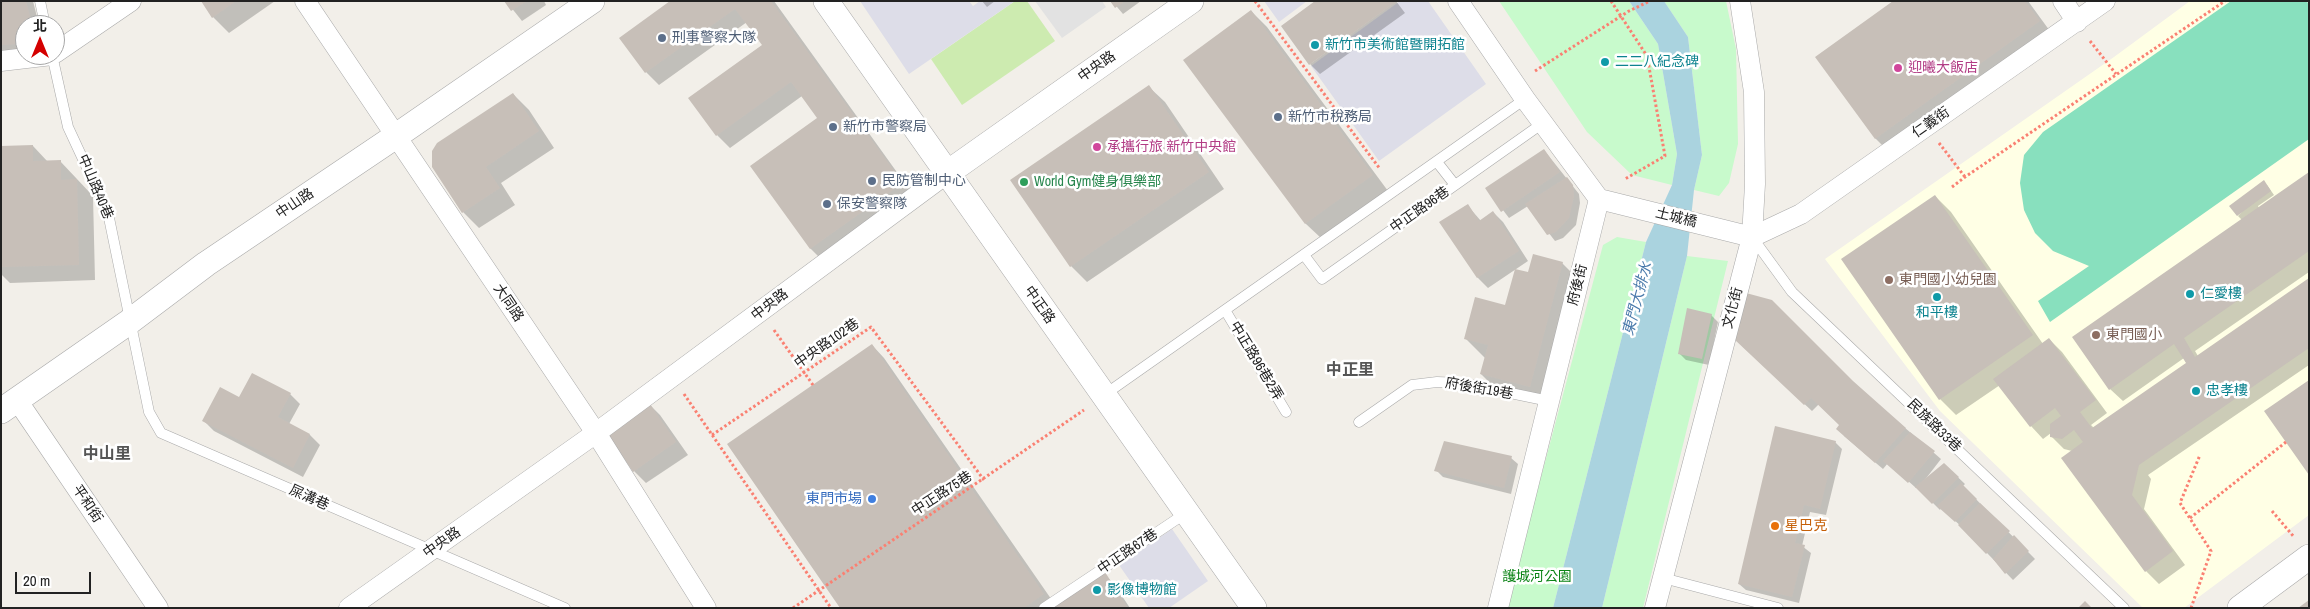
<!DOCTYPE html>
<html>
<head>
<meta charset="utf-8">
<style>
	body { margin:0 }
	#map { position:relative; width:2310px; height:609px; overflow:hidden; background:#f2efe9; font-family:"Archivo Narrow","Noto Sans TC",sans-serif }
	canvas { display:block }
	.frame { position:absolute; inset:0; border:2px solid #222; pointer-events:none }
	.north { position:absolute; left:15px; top:15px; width:50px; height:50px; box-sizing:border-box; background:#fff; border:1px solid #a7a7a7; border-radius:50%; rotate:0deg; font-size:14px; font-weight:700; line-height:20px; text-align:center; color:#222 }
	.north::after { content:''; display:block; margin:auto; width:18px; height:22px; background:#d40000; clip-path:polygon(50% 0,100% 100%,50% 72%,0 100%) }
	.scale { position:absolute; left:15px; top:572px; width:76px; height:22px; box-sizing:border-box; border:2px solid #222; border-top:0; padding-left:6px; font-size:15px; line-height:18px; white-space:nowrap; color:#222; -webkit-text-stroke:4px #fff; paint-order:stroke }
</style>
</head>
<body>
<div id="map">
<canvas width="2310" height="609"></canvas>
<div class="frame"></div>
<div class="north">北</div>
<div class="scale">20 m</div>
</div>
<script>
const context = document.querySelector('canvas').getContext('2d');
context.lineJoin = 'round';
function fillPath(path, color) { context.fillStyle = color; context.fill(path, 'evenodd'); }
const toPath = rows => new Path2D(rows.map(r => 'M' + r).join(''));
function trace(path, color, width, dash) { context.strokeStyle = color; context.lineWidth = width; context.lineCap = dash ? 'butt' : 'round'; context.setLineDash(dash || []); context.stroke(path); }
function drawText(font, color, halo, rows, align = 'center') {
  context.font = font + ' "Archivo Narrow","Noto Sans TC",sans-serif'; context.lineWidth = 5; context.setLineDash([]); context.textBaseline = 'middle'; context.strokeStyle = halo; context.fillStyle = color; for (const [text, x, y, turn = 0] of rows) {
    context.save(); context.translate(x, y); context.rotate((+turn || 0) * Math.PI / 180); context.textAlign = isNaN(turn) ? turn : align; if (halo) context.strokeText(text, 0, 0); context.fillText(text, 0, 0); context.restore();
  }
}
fillPath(toPath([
	[2190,1,2309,1,2309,515,2184,608,2143,608,1940,411,1825,259,2114,57]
]), '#ffffe5');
fillPath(toPath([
	[1015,1,1027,1,1055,41,962,105,931,59]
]), '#cdebb0');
fillPath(toPath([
	[1499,1,1629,1,1658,44,1677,154,1672,185,1632,175,1587,132],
	[1664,1,1726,1,1736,49,1738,144,1729,183,1719,196,1694,190,1702,155,1688,37],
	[1617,237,1646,242,1553,608,1506,608,1603,245],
	[1687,256,1728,261,1643,608,1602,608]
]), '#c8facc');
fillPath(toPath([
	[2231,1,2304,1,2309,3,2309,139,2050,322,2038,301,2089,266,2053,251,2035,233,2024,210,2020,183,2024,155,2043,132]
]), '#88e0be');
fillPath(toPath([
	[1035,1,1102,1,1106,7,1062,38]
]), '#e2e2e2');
fillPath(toPath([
	[860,1,969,1,973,6,980,1,1015,1,909,74],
	[1264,1,1307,1,1279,22],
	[1400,1,1428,1,1486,84,1379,161,1311,66],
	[1172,529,1208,581,1169,608,1149,608,1119,565]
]), '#dddde8');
fillPath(toPath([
	[1629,1,1664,1,1688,37,1702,155,1694,190,1687,256,1602,608,1553,608,1646,242,1672,185,1677,154,1658,44]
]), '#aad3df');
fillPath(toPath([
	[1,1,33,1,39,25,25,25,25,53,1,56],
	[202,1,275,1,229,33,213,17],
	[506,1,544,1,546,5,522,21],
	[672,1,774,1,914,196,823,261,810,248,819,119,802,96,730,148,717,135,690,98,763,45,747,22,659,85,646,72,621,38],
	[982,1,995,1,987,7],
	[1112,1,1141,1,1123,14],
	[1396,1,1405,13,1320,74,1310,64],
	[1895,1,2028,1,2055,38,1892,155,1876,139,1817,58],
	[1251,11,1267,27,1388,191,1322,239,1306,224,1185,60],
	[1149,87,1165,102,1224,189,1087,282,1071,266],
	[513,94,529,110,554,148,501,183,515,205,479,228,463,212],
	[33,146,48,162,60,161,93,196,95,280,10,283,1,274,1,147],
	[1544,150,1579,194,1580,203,1576,225,1563,238,1555,241,1528,206,1509,218,1487,189],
	[2309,174,2309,272,2195,351,2198,356,2309,280,2309,365,2148,475,2151,479,2144,509,2185,565,2159,584,2146,571,2063,458,2072,451,2064,449,2051,436,2051,433,2043,439,2031,426,2000,385,1956,415,1940,399,1843,260,1935,196,1951,212,2043,344,2049,339,2062,352,2107,413,2091,425,2094,428,2187,364,2184,358,2123,401,2110,389,2242,220,2238,216,2267,185,2274,195,2258,206,2259,208],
	[1467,205,1481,221,1493,212,1503,222,1528,261,1488,288,1478,278,1441,223],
	[1562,263,1581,282,1549,405,1500,393,1481,374,1485,358,1466,339,1506,307,1529,274],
	[1711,315,1718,322,1709,365,1686,360,1679,353],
	[872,345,884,358,1056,606,1104,574,1114,584,1130,608,842,608],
	[1742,346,1852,382,1941,459,1924,481,1944,464,1965,484,1963,486,2035,559,2013,580,1963,528,1941,508,1940,510,1917,487,1916,488,1888,463,1883,469,1844,436,1841,425,1819,404,1812,411],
	[290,394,300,404,289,424,310,435,320,445,303,477,214,431,204,421,240,399],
	[648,403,660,415,688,455,646,483,634,471],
	[1835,442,1842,449,1826,515,1810,512,1802,546,1811,553,1799,603,1746,590,1739,584],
	[1511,458,1518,464,1511,494,1443,477,1436,470]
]), '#0003');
fillPath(toPath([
	[1,1,26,1,32,24,25,25,25,38,19,44,1,45],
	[201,1,236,1,212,18],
	[504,1,527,1,511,11],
	[670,1,771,1,903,183,810,249,750,166,817,118,791,82,716,136,688,98,762,45,735,9,645,73,619,38],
	[1110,1,1125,1,1115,8],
	[1315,1,1397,1,1309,65,1281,26],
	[1893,1,2025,1,2040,21,1875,139,1815,57],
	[1251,10,1373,175,1305,224,1183,60],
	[1149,85,1209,172,1070,267,1010,180],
	[513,93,539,131,486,167,500,188,462,213,432,167,432,151,437,143],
	[33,145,33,161,61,160,61,180,77,179,79,265,1,267,1,146],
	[1544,149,1560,172,1501,212,1485,188],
	[2309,172,2309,251,2184,338,2195,357,2309,278,2309,348,2139,465,2132,495,2173,551,2145,572,2061,458,2083,442,2074,430,2062,439,2050,437,2050,424,2061,416,2055,408,2030,427,1993,379,2049,338,2096,400,2080,412,2092,428,2186,363,2174,344,2109,390,2072,337],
	[1567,177,1573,185,1574,196,1569,218,1556,232,1547,235,1525,204],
	[2264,180,2271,191,2237,216,2229,206],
	[1935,195,2033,335,1939,400,1841,259],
	[1468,204,1479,221,1493,211,1519,251,1477,278,1439,222],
	[1533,254,1563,262,1530,387,1480,374,1488,345,1464,339,1475,297,1505,305,1515,269,1528,272],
	[1746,293,1772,300,1853,381,1906,428,1875,463,1836,429,1839,425,1811,398,1804,405,1734,339],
	[1687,308,1712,314,1702,359,1678,354],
	[872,344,1044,594,1024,608,840,608,727,444],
	[252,373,291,393,278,417,310,434,293,468,202,421,220,387,239,397],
	[2309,380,2309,475,2264,411],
	[648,401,676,442,633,472,606,432],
	[1775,426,1836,441,1820,509,1804,505,1795,543,1805,545,1792,597,1738,584],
	[1910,432,1935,451,1908,483,1883,461],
	[1444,441,1512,456,1504,488,1434,471],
	[1944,463,1959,477,1932,504,1915,487],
	[1961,483,1977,499,1955,522,1937,506],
	[1980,503,2010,531,1986,554,1958,525],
	[2014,535,2029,551,2005,574,1993,559],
	[1105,572,1128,608,1051,608],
	[2309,600,2309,608,2298,608],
	[2085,601,2092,608,2078,608]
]), '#c7bfb8');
const service = toPath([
	[40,1,45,25],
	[52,55,68,127,108,213,149,412,161,433,565,608],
	[1437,162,1455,185],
	[1752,237,1792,292,2124,608],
	[1304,255,1322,279,1543,123],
	[1225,310,1286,412],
	[1104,395,1525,99],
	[1359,422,1412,385,1437,382,1462,383,1549,401],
	[1663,578,1778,608],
	[1044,608,1186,513]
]);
const minor = toPath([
	[305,1,596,433,706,608],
	[1458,1,1525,99,1599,199,1498,608],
	[2063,1,2077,22],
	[55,53,131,1],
	[1,61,52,55],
	[1599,199,1752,237,1801,214,2105,1],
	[17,400,158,608],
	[349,608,596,433,946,174],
	[1655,608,1752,237,1755,184,1754,92,1740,1]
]);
const tertiary = toPath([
	[826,1,1254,608],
	[946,174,1191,1],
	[1,411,129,322,206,264,396,136,592,1],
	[2240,608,2309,557]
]);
trace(service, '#a9a9a9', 11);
trace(minor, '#a9a9a9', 21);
trace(tertiary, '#a9a9a9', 26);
trace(toPath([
	[1255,1,1380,169],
	[1611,1,1647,56,1665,156,1625,179],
	[2090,41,2116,74],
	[1535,71,1629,11,1650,1],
	[1939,143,1965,177],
	[1952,187,1965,177,2225,1],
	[774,330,813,385],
	[684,394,831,608],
	[712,435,871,327,984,480],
	[2272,511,2294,537],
	[2190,518,2286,442],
	[793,608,1084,410],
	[2191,608,2211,551,2180,503,2200,455]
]), '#fa8072', 3, [2.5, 2.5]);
trace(service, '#fff', 10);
trace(minor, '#fff', 20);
trace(tertiary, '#fff', 25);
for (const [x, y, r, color] of [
	[662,38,5,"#5c6f8a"],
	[1315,45,5,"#0f9aa8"],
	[1605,62,5,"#0f9aa8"],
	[1898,68,5,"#d1479c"],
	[1278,117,5,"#5c6f8a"],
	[833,127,5,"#5c6f8a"],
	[1097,147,5,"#d1479c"],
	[872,181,5,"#5c6f8a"],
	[1024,182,5,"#2e9e5b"],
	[827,204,5,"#5c6f8a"],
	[1889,280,5,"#8d6e63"],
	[2190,294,5,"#0f9aa8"],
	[1937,297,5,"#0f9aa8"],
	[2096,335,5,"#8d6e63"],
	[2196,391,5,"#0f9aa8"],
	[872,499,5,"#3f7fe0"],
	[1775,526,5,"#e8710a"],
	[1097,590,5,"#0f9aa8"]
]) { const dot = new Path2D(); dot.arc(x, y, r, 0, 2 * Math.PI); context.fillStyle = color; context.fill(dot); trace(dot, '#fff', 2); }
drawText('14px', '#4e5e75', '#fff', [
	["刑事警察大隊",672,38],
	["新竹市稅務局",1288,117],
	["新竹市警察局",843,127],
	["民防管制中心",882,181],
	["保安警察隊",837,204]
], 'left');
drawText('14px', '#0d838f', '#fff', [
	["新竹市美術館暨開拓館",1325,45],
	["二二八紀念碑",1615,62],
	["仁愛樓",2200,294],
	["和平樓",1937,313,"center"],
	["忠孝樓",2206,391],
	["影像博物館",1107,590]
], 'left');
drawText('14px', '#222', '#fff', [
	["中央路",1097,67,-35],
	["仁義街",1931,123,-35],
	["中山路40巷",95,187,67],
	["中山路",295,204,-34],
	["中正路96巷",1420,210,-35],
	["土城橋",1676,218,14],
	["府後街",1578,285,-76],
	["大同路",508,303,56],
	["中央路",770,305,-37],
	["中正路",1039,305,55],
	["文化街",1733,308,-75],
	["中央路102巷",827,344,-35],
	["中正路96巷2弄",1256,361,59],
	["府後街19巷",1479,389,10],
	["民族路33巷",1934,426,44],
	["中正路75巷",942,494,-33],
	["屎溝巷",309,498,24],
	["平和街",87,504,56],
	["中央路",442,543,-35],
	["中正路67巷",1128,552,-34]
]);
drawText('14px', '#b23c85', '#fff', [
	["迎曦大飯店",1908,68],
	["承攜行旅 新竹中央館",1107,147]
], 'left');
drawText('14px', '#27864d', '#fff', [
	["World Gym健身俱樂部",1034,182]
], 'left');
drawText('14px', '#785e54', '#fff', [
	["東門國小幼兒園",1899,280],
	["東門國小",2106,335]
], 'left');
drawText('14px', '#366cbe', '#fff', [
	["東門市場",862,499]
], 'right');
drawText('14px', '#c56008', '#fff', [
	["星巴克",1785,526]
], 'left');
drawText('14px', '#0c8416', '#fff', [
	["護城河公園",1537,577]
]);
drawText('italic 15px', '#4a7aab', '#fff', [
	["東門大排水",1638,299,-75]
]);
drawText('bold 16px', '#555', '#fff', [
	["中正里",1350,371],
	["中山里",107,455]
]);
</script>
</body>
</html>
